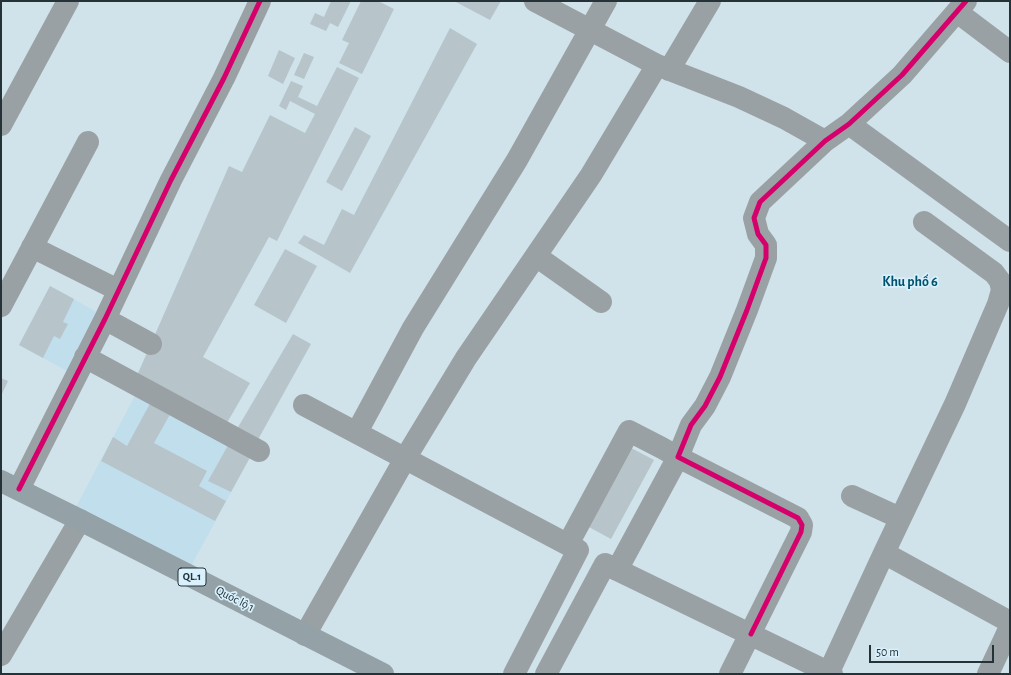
<!DOCTYPE html>
<html>
<head>
<meta charset="utf-8">
<style>
	body { margin:0 }
	#map { position:relative; width:1011px; height:675px; overflow:hidden; background:#d0e2ea; font-family:"Alegreya Sans",sans-serif }
	canvas { display:block }
	.frame { position:absolute; inset:0; border:2px solid #253237; pointer-events:none }
	.scale { position:absolute; left:869px; top:645px; width:125px; height:18px; box-sizing:border-box; border:2px solid #253237; border-top:0; padding-left:5px; font-size:12px; line-height:14px; white-space:nowrap; color:#253237; -webkit-text-stroke:3px #d8f1fd; paint-order:stroke }
</style>
</head>
<body>
<div id="map">
<canvas width="1011" height="675"></canvas>
<div class="frame"></div>
<div class="scale">50 m</div>
</div>
<script>
const context = document.querySelector('canvas').getContext('2d');
context.lineJoin = 'round';
function fillPath(path, color) { context.fillStyle = color; context.fill(path, 'evenodd'); }
const toPath = rows => new Path2D(rows.map(r => 'M' + r).join(''));
function trace(path, color, width, dash) { context.strokeStyle = color; context.lineWidth = width; context.lineCap = dash ? 'butt' : 'round'; context.setLineDash(dash || []); context.stroke(path); }
function drawText(font, color, halo, rows, align = 'center') {
  context.font = font + ' "Alegreya Sans",sans-serif'; context.lineWidth = 3.5; context.setLineDash([]); context.textBaseline = 'middle'; context.strokeStyle = halo; context.fillStyle = color; for (const [text, x, y, turn = 0] of rows) {
    context.save(); context.translate(x, y); context.rotate((+turn || 0) * Math.PI / 180); context.textAlign = isNaN(turn) ? turn : align; if (halo) context.strokeText(text, 0, 0); context.fillText(text, 0, 0); context.restore();
  }
}
fillPath(toPath([
	[50,286,100,314,71,373,19,345],
	[138,390,253,452,191,566,76,507]
]), '#c1deec');
fillPath(toPath([
	[331,1,351,1,338,27,330,23,326,31,310,24,315,13,324,17],
	[361,1,378,1,394,9,362,74,339,63,349,43,342,40],
	[454,1,501,1,490,20],
	[450,28,477,44,350,273,298,243,304,235,324,245,342,209,354,215],
	[279,50,295,58,283,84,268,76],
	[304,53,314,57,304,79,294,75],
	[337,67,359,78,277,241,269,237,203,357,250,383,224,428,135,380,229,166,242,172,270,115,305,133,315,114,290,101,286,110,279,106,291,81,303,86,298,97,317,106],
	[355,127,371,136,342,191,326,182],
	[285,249,317,266,286,323,254,305],
	[50,286,74,299,63,322,68,324,60,339,54,336,43,358,19,345],
	[293,334,311,344,255,445,234,434],
	[1,378,8,381,1,396],
	[153,398,173,409,154,443,207,471,199,486,226,501,215,521,101,461,113,437,127,446],
	[231,440,253,452,231,492,208,481],
	[618,441,654,460,611,539,574,519]
]), '#b7c5cb');
trace(toPath([
	[535,1,657,65,739,97,784,118,825,141],
	[957,12,1010,52],
	[669,70,710,1],
	[849,124,1010,241],
	[1,125,68,1],
	[32,247,118,290],
	[536,256,601,302],
	[1,306,88,142],
	[105,319,151,344],
	[85,357,259,451],
	[304,405,578,550,514,674],
	[357,432,413,328,517,160,606,1],
	[19,489,105,319,171,180,224,78,260,1],
	[852,496,900,518],
	[568,544,629,431,662,448,678,457,617,570],
	[884,553,1010,622],
	[305,635,406,457,466,358,591,175,657,65],
	[1,655,80,520],
	[546,674,605,564,832,674],
	[730,674,801,532,802,525,798,518,678,457,691,425,705,406,720,377,747,310,766,258,766,245,758,234,754,218,760,202,825,141,849,124,902,75,966,1],
	[828,674,884,553,955,404,998,304,1002,290,1000,281,994,273,924,222],
	[988,674,1010,627]
]), '#9aa1a5', 22);
trace(toPath([
	[1,481,80,520,383,674]
]), '#94a1a6', 22);
trace(toPath([
	[19,489,105,319,171,180,224,78,260,1],
	[751,634,801,532,802,525,798,518,678,457,691,425,705,406,720,377,747,310,766,258,766,245,758,234,754,218,760,202,825,141,849,124,902,75,966,1]
]), '#d6006c', 5);
for (const [x, y, w] of [
	[192,577,28]
]) { const box = new Path2D(); box.roundRect(x - w / 2, y - 9, w, 18, 3); context.fillStyle = '#d8f1fd'; context.fill(box); trace(box, '#253237', 1); }
drawText('bold 11px', '#253237', null, [
	["QL.1",192,577]
]);
drawText('12px', '#253237', '#d8f1fd', [
	["Quốc lộ 1",235,599,27]
]);
drawText('bold 14px', '#00516b', '#d8f1fd', [
	["Khu phố 6",910,282]
]);
</script>
</body>
</html>
